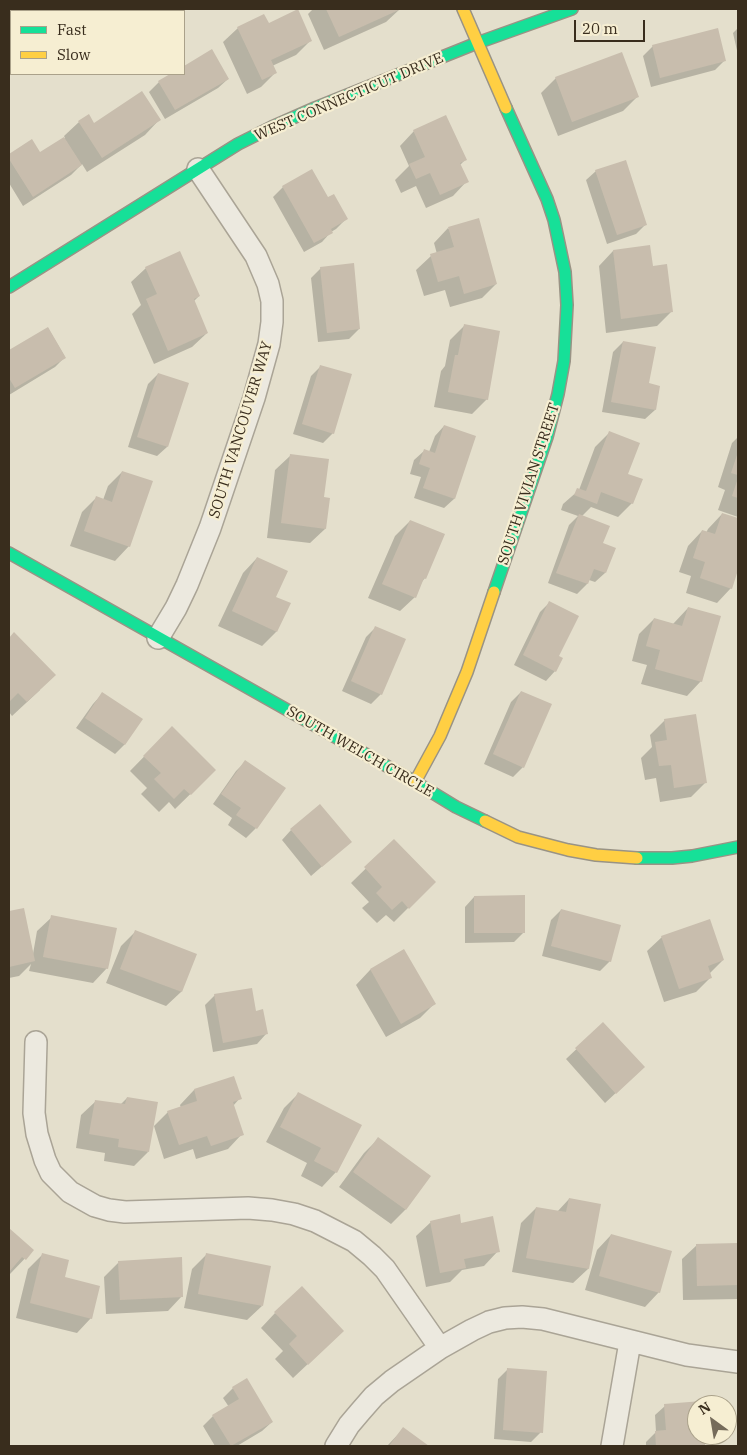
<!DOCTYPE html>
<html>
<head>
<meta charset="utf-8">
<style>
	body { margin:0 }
	#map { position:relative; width:747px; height:1455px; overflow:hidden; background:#e4dfcc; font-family:"IBM Plex Serif",serif }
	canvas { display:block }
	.frame { position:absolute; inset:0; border:10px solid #392d1d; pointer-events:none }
	.legend { position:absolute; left:10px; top:10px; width:175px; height:65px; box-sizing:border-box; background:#f6eed2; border:1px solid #aaa18a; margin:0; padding:6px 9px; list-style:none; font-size:15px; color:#392d1d }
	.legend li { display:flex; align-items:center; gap:10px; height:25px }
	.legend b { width:25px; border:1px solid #aaa18a }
	.north { position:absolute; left:687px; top:1395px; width:50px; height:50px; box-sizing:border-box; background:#f6eed2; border:1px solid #aaa18a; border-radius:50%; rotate:328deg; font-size:14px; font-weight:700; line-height:20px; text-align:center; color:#392d1d }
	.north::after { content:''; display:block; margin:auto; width:18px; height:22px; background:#756b5a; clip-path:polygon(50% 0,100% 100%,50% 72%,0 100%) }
	.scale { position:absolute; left:574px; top:20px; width:71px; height:22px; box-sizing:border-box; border:2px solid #392d1d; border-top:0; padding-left:6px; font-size:15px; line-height:18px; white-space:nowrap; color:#392d1d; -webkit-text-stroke:4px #f6eed2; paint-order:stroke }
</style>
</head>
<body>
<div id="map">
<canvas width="747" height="1455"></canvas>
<div class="frame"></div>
<ul class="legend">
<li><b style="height:6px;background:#16e098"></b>Fast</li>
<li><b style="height:6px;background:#ffcf43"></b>Slow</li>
</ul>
<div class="north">N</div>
<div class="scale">20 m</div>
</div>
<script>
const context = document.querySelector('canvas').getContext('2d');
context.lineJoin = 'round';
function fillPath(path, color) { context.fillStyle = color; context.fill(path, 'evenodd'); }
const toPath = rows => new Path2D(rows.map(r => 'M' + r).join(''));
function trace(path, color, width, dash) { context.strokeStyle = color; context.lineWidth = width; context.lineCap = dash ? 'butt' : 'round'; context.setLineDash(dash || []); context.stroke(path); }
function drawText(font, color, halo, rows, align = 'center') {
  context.font = font + ' "IBM Plex Serif",serif'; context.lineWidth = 4.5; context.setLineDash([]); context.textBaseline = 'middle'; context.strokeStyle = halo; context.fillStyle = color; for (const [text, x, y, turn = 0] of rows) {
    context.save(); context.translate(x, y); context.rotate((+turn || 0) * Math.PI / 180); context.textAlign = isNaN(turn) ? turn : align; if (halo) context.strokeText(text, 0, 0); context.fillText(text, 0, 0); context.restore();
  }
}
fillPath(toPath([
	[9,9,21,9,17,11,11,11,11,15,9,16],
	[33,9,54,9,50,11,35,11],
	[313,9,400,9,386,22,324,50,308,14],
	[268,25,311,40,296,55,272,66,275,73,261,87,247,94,223,42,238,28],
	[738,28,738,55,733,33],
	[653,46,725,60,715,70,651,87,643,56],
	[212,51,228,79,218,88,165,119,149,92,159,82,173,74,184,74,184,67],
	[556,78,637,97,623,111,558,136,541,93],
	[88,116,93,124,159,120,145,135,87,172,82,164,71,175,23,206,9,183,9,155,31,141,40,154,65,138,64,136,79,122],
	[414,131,465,160,460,165,467,181,453,196,426,208,416,186,401,193,395,180,409,166,400,146],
	[596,171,646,224,636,234,607,244,586,180],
	[283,187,327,199,346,219,336,229,331,232,322,242,304,252,273,197],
	[448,228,496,284,482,298,450,307,445,290,424,296,416,270,431,256,437,254,434,243],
	[649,247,652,267,671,312,657,326,606,333,599,266,613,251],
	[146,268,199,296,193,302,207,333,192,347,154,364,132,314,141,305,131,282],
	[321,268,359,329,349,339,318,342,311,278],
	[464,326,487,399,472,414,434,407,441,371,445,366,450,340],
	[48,328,65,357,55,367,9,395,9,352],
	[623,342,648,384,655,410,645,419,602,412,613,352],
	[321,366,333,433,323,443,293,434,311,376],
	[158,374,167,447,157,456,128,447,148,384],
	[444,426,475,437,454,499,444,508,414,498,421,477,410,474,414,460,424,451,429,452,435,436],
	[609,433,627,474,632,503,618,517,591,507,582,516,602,543,605,573,595,582,589,580,587,584,577,594,548,583,569,525,578,516,561,510,563,504,579,490,595,447],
	[738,437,738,517,718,510,725,490,718,487,732,443],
	[290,456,323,498,325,529,310,543,267,538,275,470],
	[122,472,129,546,115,561,70,546,82,512,96,498,103,500,108,486],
	[722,514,738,520,738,566,731,588,717,603,686,593,691,576,679,572,688,546,702,531,706,533,708,529],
	[410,521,425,578,421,583,415,597,400,611,368,598,395,536],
	[257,558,274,597,289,604,276,632,262,646,218,626,243,573],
	[550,602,557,656,555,671,546,681,514,665,540,612],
	[688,608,701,681,687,696,641,684,647,665,632,661,639,634,654,619,673,624],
	[376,627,381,694,371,704,342,691,366,637],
	[14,634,40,690,12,716,9,712,9,639],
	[521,692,523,767,513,777,484,764,511,702],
	[102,694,125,744,115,754,76,728,93,704],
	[665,720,705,783,691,797,660,802,656,778,645,780,641,758,652,747,650,735],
	[172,728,215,770,175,809,169,802,159,812,141,794,147,788,130,771],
	[246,761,256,828,246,838,228,825,232,818,213,804,236,771],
	[291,830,350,842,311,876,282,840],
	[394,841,434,882,394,922,386,915,377,923,362,908,369,902,351,883],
	[474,897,524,932,514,942,465,943,465,907],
	[23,909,33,954,37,931,52,917,107,968,93,983,29,971,31,964,19,976,9,978,9,912],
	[561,910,610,961,600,971,542,956,551,920],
	[135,932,195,955,181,992,166,1006,106,983,121,946],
	[662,937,723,960,709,974,710,978,696,992,664,1002,647,951],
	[404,951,434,1004,420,1018,386,1037,356,985,370,970],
	[215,995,255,1012,266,1034,257,1044,213,1052,205,1005],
	[603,1024,633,1077,605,1103,566,1059],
	[233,1077,240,1098,233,1106,242,1134,228,1149,196,1159,193,1149,164,1159,154,1126,168,1112,181,1108,180,1105,194,1090],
	[299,1093,336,1172,322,1187,301,1176,307,1163,266,1142,284,1108],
	[127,1098,148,1152,134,1166,104,1161,105,1153,76,1148,81,1115,96,1101,120,1105],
	[378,1139,430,1176,405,1210,391,1224,339,1187,364,1153],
	[569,1199,599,1205,588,1269,573,1283,512,1272,521,1223,536,1208,557,1212],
	[431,1222,498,1251,484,1266,462,1270,450,1282,426,1287,416,1236],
	[9,1230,33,1250,10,1274,9,1272],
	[611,1235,659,1292,645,1307,585,1290,597,1250],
	[738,1244,738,1299,683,1300,682,1259,697,1245],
	[43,1254,63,1278,91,1318,77,1333,16,1318,28,1269],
	[207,1254,262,1306,247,1320,184,1308,192,1269],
	[119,1262,182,1296,168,1311,106,1314,104,1277],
	[275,1313,328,1345,293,1378,275,1359,283,1351,261,1328],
	[508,1369,541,1432,531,1442,494,1439,498,1379],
	[233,1388,272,1422,262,1431,237,1446,215,1446,203,1426,213,1416,229,1407,223,1398],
	[701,1403,701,1405,697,1405,697,1435,703,1435,704,1446,646,1446,646,1442,656,1432,655,1415,665,1406],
	[403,1429,427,1446,387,1446]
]), '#0003');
fillPath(toPath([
	[298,9,312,41,271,60,277,73,262,80,237,27,264,14,269,23],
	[326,9,401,9,339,37],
	[718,28,726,61,660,78,652,45],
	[212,49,229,79,175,110,158,81,170,74,184,74,184,66],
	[622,52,639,97,572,122,555,77],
	[142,91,161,120,102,158,78,121,89,114,94,123],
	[446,115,467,160,460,163,469,182,440,195,430,173,416,179,409,164,425,157,413,130],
	[64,137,82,165,33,197,9,159,9,154,32,139,40,152],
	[626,160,647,225,617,235,595,170],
	[312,169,328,197,334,194,348,219,331,229,333,233,314,243,282,186],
	[479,218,497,284,464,294,459,276,438,282,430,254,454,247,448,227],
	[650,245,653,266,667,264,673,312,621,319,613,250],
	[180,251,200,296,194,299,208,333,168,351,146,299,157,294,145,267],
	[354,263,360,329,327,333,320,267],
	[464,324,500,331,488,400,448,392,455,355,458,355],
	[48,327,66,358,15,388,9,378,9,350],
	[623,341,656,347,649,383,660,386,656,410,611,402],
	[320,365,352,374,334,434,302,424],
	[158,373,189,383,168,447,137,437],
	[444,425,476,436,455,499,423,488,430,468,419,464,424,449,435,453],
	[609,431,640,443,628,474,643,479,633,504,601,492,597,504,574,495,577,488,586,491],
	[738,452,738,475,731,473],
	[290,454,329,459,324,497,330,498,326,529,281,523],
	[122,471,153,481,130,547,84,531,96,496,112,502],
	[738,478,738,498,732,496],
	[722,513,738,518,738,570,732,589,700,578,705,562,693,558,702,530,715,534],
	[579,514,610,526,603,543,616,548,606,573,594,569,588,584,556,573],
	[410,520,445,534,426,579,424,578,416,598,382,584],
	[257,557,288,571,276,597,291,603,277,632,232,611],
	[549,601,579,616,559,656,563,658,556,672,523,655],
	[688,607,721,616,702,682,655,669,660,650,646,646,654,618,682,626],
	[375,626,406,639,382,695,351,681],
	[14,632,56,675,27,702,18,693,9,702,9,638],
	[521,691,552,704,524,768,493,754],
	[102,692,143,719,125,745,85,718],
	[696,714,707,783,674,788,671,765,659,766,655,742,667,740,664,719],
	[172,726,216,770,191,795,184,789,174,799,154,779,161,773,143,756],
	[245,760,286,788,257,829,236,815,241,808,221,794],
	[320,804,352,842,322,867,290,829],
	[394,839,436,882,409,909,402,901,392,910,376,893,382,887,364,867],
	[525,895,525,933,474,933,474,896],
	[24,908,35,961,9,967,9,911],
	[561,909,621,925,611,962,551,946],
	[51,915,117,928,108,969,43,957],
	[710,919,724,960,708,966,712,978,679,989,661,936],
	[135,930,197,954,182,992,120,969],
	[404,949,436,1004,401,1024,370,969],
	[252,988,256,1011,263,1009,268,1034,223,1043,214,994],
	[603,1022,645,1067,616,1094,575,1048],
	[234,1076,242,1099,233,1102,244,1135,211,1146,207,1136,179,1145,167,1111,197,1101,194,1089],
	[298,1092,362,1125,337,1173,314,1161,321,1148,280,1127],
	[127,1097,158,1102,149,1152,118,1147,119,1139,89,1134,95,1100,125,1104],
	[378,1137,431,1176,406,1210,353,1172],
	[569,1198,601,1204,589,1269,526,1258,536,1207,566,1212],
	[460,1214,461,1223,493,1216,500,1252,464,1259,466,1268,440,1273,430,1221],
	[9,1228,34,1250,26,1260,22,1257,9,1272],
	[611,1234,672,1251,660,1293,599,1276],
	[738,1243,738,1285,697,1286,696,1244],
	[42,1253,69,1260,65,1277,100,1286,92,1319,30,1303],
	[206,1253,271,1266,263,1306,198,1294],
	[182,1257,183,1297,120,1300,118,1261],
	[302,1286,344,1331,308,1365,289,1344,297,1336,274,1312],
	[507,1368,547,1371,543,1433,503,1430],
	[247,1378,273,1422,231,1446,212,1415,239,1399,232,1387],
	[702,1401,702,1405,697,1405,697,1435,705,1435,705,1446,656,1446,655,1431,666,1430,664,1404],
	[403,1427,429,1446,389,1446]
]), '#c8bdad');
const street = toPath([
	[158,638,176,608,187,585,210,528,254,398,269,344,272,322,272,301,268,284,256,256,198,169],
	[36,1042,34,1113,37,1134,45,1160,51,1173,70,1192,95,1206,109,1210,125,1212,248,1208,272,1210,294,1214,315,1221,354,1241,372,1256,385,1269,440,1348],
	[336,1446,349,1425,360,1412,374,1396,392,1381,440,1348,472,1330,489,1322,505,1318,522,1317,543,1319,687,1355,738,1362],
	[612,1446,630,1342]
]);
const fast = toPath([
	[9,287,238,144,272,127,315,108,477,43,572,9],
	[9,553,415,782,456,807,485,821],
	[494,592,547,437,558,394,564,361,567,305,565,272,554,220,547,199,506,108],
	[637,858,672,858,692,856,738,847]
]);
const slow = toPath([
	[463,9,506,108],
	[415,782,440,736,467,672,494,592],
	[485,821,518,837,568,850,596,855,637,858]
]);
trace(street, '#aaa496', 24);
trace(fast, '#999385', 14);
trace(slow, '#999385', 14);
trace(street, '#ece9df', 21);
trace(fast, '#16e098', 11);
trace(slow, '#ffcf43', 11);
drawText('15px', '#392d1d', '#f6eed2', [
	["WEST CONNECTICUT DRIVE",349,97,-23],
	["SOUTH VANCOUVER WAY",241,430,-73],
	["SOUTH VIVIAN STREET",529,484,-72],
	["SOUTH WELCH CIRCLE",360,752,30]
]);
</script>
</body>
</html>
